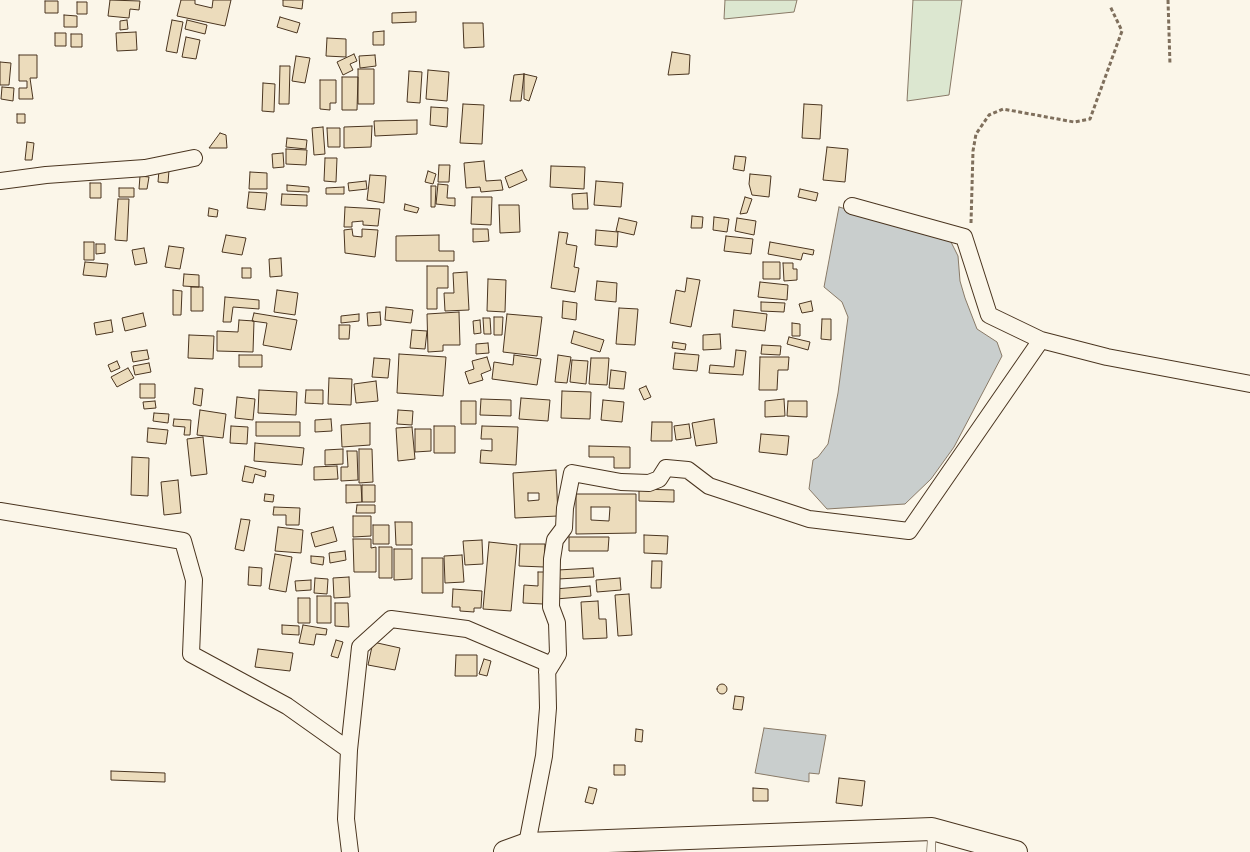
<!DOCTYPE html>
<html>
<head>
<meta charset="utf-8">
<style>
	body { margin:0 }
	canvas { display:block; background:#fbf6e9 }
</style>
</head>
<body>
<canvas width="1250" height="852"></canvas>
<script>
const context = document.querySelector('canvas').getContext('2d');
context.lineJoin = 'round';
function fillPath(path, color) { context.fillStyle = color; context.fill(path, 'evenodd'); }
const toPath = rows => new Path2D(rows.map(r => 'M' + r).join(''));
function trace(path, color, width, dash) { context.strokeStyle = color; context.lineWidth = width; context.lineCap = dash ? 'butt' : 'round'; context.setLineDash(dash || []); context.stroke(path); }
const green = toPath([
	[725,0,797,0,794,12,724,19,725,0],
	[913,0,962,0,949,95,907,101,913,0]
]);
fillPath(green, '#dce7d0');
trace(green, '#887966', 1);
const water = toPath([
	[839,207,944,237,951,242,958,256,960,281,965,298,977,329,997,342,1002,356,954,447,931,479,905,504,827,509,809,489,813,460,818,457,828,444,838,393,848,317,842,302,824,287,839,207],
	[764,728,826,735,819,774,809,773,809,782,755,773,764,728]
]);
fillPath(water, '#c9cecd');
trace(water, '#887966', 1);
const building = toPath([
	[110,0,140,1,139,10,130,9,129,18,108,16,110,0],
	[181,0,195,0,195,4,212,8,213,0,231,0,225,26,177,16,181,0],
	[283,0,303,0,302,9,283,6,283,0],
	[45,1,58,1,58,13,45,13,45,1],
	[77,2,87,2,87,14,77,14,77,2],
	[416,12,416,22,392,23,392,13,416,12],
	[64,15,77,16,77,27,64,27,64,15],
	[280,17,300,23,297,33,277,27,280,17],
	[127,20,128,29,120,30,120,21,127,20],
	[172,20,183,22,177,53,166,51,172,20],
	[187,20,207,25,205,34,185,29,187,20],
	[463,23,483,23,484,47,464,48,463,23],
	[384,31,384,45,373,45,373,32,384,31],
	[136,32,137,50,117,51,116,33,136,32],
	[55,33,66,33,66,46,55,46,55,33],
	[71,34,82,34,82,47,71,47,71,34],
	[186,37,200,40,196,59,182,57,186,37],
	[327,38,346,39,346,57,326,56,327,38],
	[672,52,690,55,689,74,668,75,672,52],
	[354,54,357,61,350,64,353,70,343,75,337,62,354,54],
	[19,55,37,55,37,78,30,78,33,99,19,99,19,88,27,88,27,81,19,81,19,55],
	[375,55,376,66,360,68,359,56,375,55],
	[296,56,310,58,305,83,292,81,296,56],
	[0,62,11,63,9,85,0,85,0,62],
	[280,66,290,66,289,104,279,104,280,66],
	[358,69,374,69,374,104,358,104,358,69],
	[428,70,449,72,447,101,426,99,428,70],
	[409,71,422,72,420,103,407,102,409,71],
	[524,74,521,101,510,101,514,75,524,74],
	[524,74,537,77,529,101,524,99,524,74],
	[342,77,358,77,357,110,342,110,342,77],
	[320,80,336,80,336,103,330,103,330,110,320,109,320,80],
	[263,83,275,84,274,112,262,111,263,83],
	[2,87,14,88,13,101,1,99,2,87],
	[463,104,484,105,482,144,460,143,463,104],
	[804,104,822,105,820,139,802,138,804,104],
	[431,107,448,108,447,127,430,125,431,107],
	[17,114,25,114,25,123,17,123,17,114],
	[417,120,417,134,375,136,374,121,417,120],
	[372,126,371,147,344,148,344,127,372,126],
	[323,127,325,154,314,155,312,128,323,127],
	[327,128,340,128,340,147,328,147,327,128],
	[220,133,226,135,227,148,209,148,220,133],
	[287,138,307,140,306,149,286,147,287,138],
	[27,142,34,143,32,160,25,160,27,142],
	[827,147,848,149,845,182,823,180,827,147],
	[286,149,307,150,306,165,286,164,286,149],
	[283,153,284,167,273,168,272,154,283,153],
	[735,156,746,157,744,171,733,169,735,156],
	[325,158,337,158,336,182,324,181,325,158],
	[484,161,486,181,501,180,503,190,481,192,480,187,466,188,464,163,484,161],
	[439,165,450,165,449,182,438,182,439,165],
	[551,166,585,167,584,189,550,187,551,166],
	[159,170,169,170,168,183,158,182,159,170],
	[522,170,527,180,509,188,505,177,522,170],
	[428,171,436,174,433,184,425,182,428,171],
	[250,172,267,173,267,189,249,189,250,172],
	[750,174,771,176,769,197,752,195,749,184,750,174],
	[370,175,386,176,384,203,367,200,370,175],
	[140,176,149,177,147,189,139,189,140,176],
	[366,181,367,189,349,191,348,183,366,181],
	[596,181,623,183,621,207,594,205,596,181],
	[90,183,101,183,101,198,90,198,90,183],
	[438,184,448,185,447,198,455,198,455,206,436,204,438,184],
	[287,185,309,187,309,192,287,191,287,185],
	[431,186,436,186,435,207,431,207,431,186],
	[344,187,344,194,326,194,326,188,344,187],
	[119,188,134,188,134,197,119,197,119,188],
	[800,189,818,193,816,201,798,197,800,189],
	[249,192,267,193,265,210,247,208,249,192],
	[587,193,588,209,573,209,572,194,587,193],
	[282,194,307,195,307,206,281,205,282,194],
	[472,197,492,197,491,225,471,224,472,197],
	[745,197,752,199,747,213,740,214,745,197],
	[118,199,129,199,127,241,115,240,118,199],
	[405,204,419,208,417,213,404,210,405,204],
	[499,205,519,205,520,232,500,233,499,205],
	[345,207,380,209,378,226,363,225,363,221,352,222,352,227,344,227,345,207],
	[209,208,218,210,217,217,208,216,209,208],
	[692,216,703,217,702,228,691,228,692,216],
	[714,217,729,219,727,232,713,230,714,217],
	[619,218,637,222,634,235,616,231,619,218],
	[737,218,756,221,754,235,735,231,737,218],
	[352,229,353,236,362,237,362,229,378,230,375,257,345,253,344,230,352,229],
	[473,229,488,229,489,241,473,242,473,229],
	[596,230,618,232,617,247,595,245,596,230],
	[559,232,568,233,566,244,577,246,574,267,579,268,575,292,551,288,559,232],
	[226,235,246,238,242,255,222,252,226,235],
	[439,235,439,251,454,251,454,261,396,261,396,236,439,235],
	[726,236,753,239,751,254,724,251,726,236],
	[84,242,94,242,94,260,84,260,84,242],
	[770,242,814,250,813,255,803,253,801,260,768,254,770,242],
	[96,244,105,244,105,253,96,254,96,244],
	[169,246,184,248,180,269,165,267,169,246],
	[144,248,147,263,135,265,132,250,144,248],
	[281,258,282,276,270,277,269,259,281,258],
	[85,262,108,264,106,277,83,275,85,262],
	[763,262,780,262,780,279,763,279,763,262],
	[783,263,793,263,793,269,797,269,797,280,784,281,783,263],
	[427,266,448,266,448,288,437,288,437,309,427,309,427,266],
	[242,268,251,268,251,278,242,278,242,268],
	[467,272,469,310,445,311,444,293,454,293,453,273,467,272],
	[184,274,199,275,199,287,183,286,184,274],
	[687,278,700,280,691,327,670,323,676,290,685,292,687,278],
	[488,279,506,280,505,312,487,311,488,279],
	[597,281,617,283,616,302,595,300,597,281],
	[760,282,788,285,787,300,758,297,760,282],
	[191,287,203,287,203,311,191,311,191,287],
	[173,290,182,291,181,315,173,315,173,290],
	[277,290,298,293,295,315,274,312,277,290],
	[225,297,259,300,259,309,233,307,231,322,223,322,225,297],
	[563,301,577,303,576,320,562,318,563,301],
	[811,301,813,311,802,313,799,304,811,301],
	[761,302,785,303,784,312,761,311,761,302],
	[386,307,413,310,411,323,385,320,386,307],
	[619,308,638,309,635,345,616,344,619,308],
	[734,310,767,314,765,331,732,327,734,310],
	[380,312,381,325,368,326,367,313,380,312],
	[459,312,460,345,443,345,443,351,428,352,427,314,459,312],
	[143,313,146,326,125,331,122,318,143,313],
	[254,313,297,320,291,350,263,345,267,323,252,321,254,313],
	[359,314,359,321,341,323,341,316,359,314],
	[507,314,542,317,537,356,503,352,507,314],
	[494,317,503,317,502,335,494,335,494,317],
	[483,318,490,318,491,334,484,334,483,318],
	[822,319,831,319,831,340,821,339,822,319],
	[111,320,113,332,96,335,94,323,111,320],
	[239,320,254,321,253,352,217,351,217,331,238,332,239,320],
	[480,320,481,333,474,334,473,321,480,320],
	[792,323,800,324,800,336,792,336,792,323],
	[339,325,350,325,349,339,339,339,339,325],
	[412,330,427,331,425,349,410,348,412,330],
	[574,331,604,340,600,352,571,343,574,331],
	[720,334,721,349,703,350,703,335,720,334],
	[189,335,214,336,213,359,188,358,189,335],
	[789,337,810,342,808,350,787,344,789,337],
	[673,342,686,344,685,350,672,348,673,342],
	[488,343,489,353,476,354,476,344,488,343],
	[762,345,781,346,780,355,761,354,762,345],
	[147,350,149,359,133,362,131,352,147,350],
	[736,350,746,351,743,375,709,373,710,365,734,367,736,350],
	[675,353,699,355,697,371,673,369,675,353],
	[399,354,446,357,443,396,397,393,399,354],
	[239,355,262,355,262,367,239,367,239,355],
	[514,355,541,359,537,385,492,379,494,362,513,365,514,355],
	[558,355,571,357,567,383,555,382,558,355],
	[487,357,491,370,481,374,483,380,469,384,465,372,474,369,472,361,487,357],
	[760,357,789,357,788,370,778,370,777,390,759,390,760,357],
	[374,358,390,359,388,378,372,377,374,358],
	[591,358,609,358,607,385,589,384,591,358],
	[572,360,588,361,586,384,570,382,572,360],
	[117,361,120,368,111,372,108,365,117,361],
	[149,363,151,372,135,375,133,366,149,363],
	[128,368,134,378,117,387,111,377,128,368],
	[611,370,626,372,624,389,609,388,611,370],
	[329,378,352,379,351,405,328,404,329,378],
	[376,381,378,401,356,403,354,384,376,381],
	[140,384,155,384,155,398,140,398,140,384],
	[646,386,651,397,644,400,639,389,646,386],
	[195,388,203,389,201,406,193,404,195,388],
	[259,390,297,392,296,415,258,413,259,390],
	[306,390,323,390,323,404,305,403,306,390],
	[562,391,591,392,590,419,561,418,562,391],
	[237,397,255,399,253,420,235,418,237,397],
	[521,398,550,400,548,421,519,419,521,398],
	[481,399,511,400,511,416,480,415,481,399],
	[784,399,785,416,765,417,765,401,784,399],
	[603,400,624,402,622,422,601,420,603,400],
	[155,401,156,408,144,409,143,402,155,401],
	[461,401,476,401,476,424,461,424,461,401],
	[788,401,807,401,807,417,787,416,788,401],
	[200,410,226,414,223,438,197,435,200,410],
	[398,410,413,411,412,425,397,424,398,410],
	[154,413,169,414,168,423,153,421,154,413],
	[174,419,191,420,190,435,184,435,185,427,173,426,174,419],
	[331,419,332,431,315,432,315,420,331,419],
	[714,419,717,443,696,446,692,423,714,419],
	[256,422,300,422,300,436,256,436,256,422],
	[652,422,672,422,672,441,651,441,652,422],
	[370,423,370,445,342,447,341,425,370,423],
	[689,424,691,438,676,440,674,426,689,424],
	[231,426,248,427,247,444,230,443,231,426],
	[434,426,455,426,455,453,434,453,434,426],
	[482,426,518,427,516,465,480,463,481,450,492,451,492,439,481,439,482,426],
	[412,427,415,459,398,461,396,428,412,427],
	[148,428,168,430,166,444,147,442,148,428],
	[415,429,431,429,431,451,415,452,415,429],
	[761,434,789,436,787,455,759,452,761,434],
	[203,437,207,474,191,476,187,439,203,437],
	[255,443,304,448,302,465,254,461,255,443],
	[589,446,630,447,630,468,614,468,614,457,589,457,589,446],
	[343,449,343,464,325,465,325,450,343,449],
	[359,449,372,449,373,482,359,483,359,449],
	[347,451,357,451,358,480,341,481,341,467,348,467,347,451],
	[132,457,149,458,148,496,131,495,132,457],
	[245,466,266,471,265,477,255,474,253,483,242,481,245,466],
	[337,466,338,479,314,480,314,467,337,466],
	[556,470,558,516,515,518,513,473,556,470],
	[528,493,539,493,539,500,528,501,528,493],
	[178,480,181,513,164,515,161,482,178,480],
	[346,485,361,485,362,502,346,503,346,485],
	[362,485,375,485,375,502,362,502,362,485],
	[639,489,674,490,674,502,639,501,639,489],
	[265,494,274,495,273,502,264,501,265,494],
	[576,494,636,494,636,533,576,534,576,494],
	[591,507,610,507,609,521,591,520,591,507],
	[357,505,375,505,375,513,356,513,357,505],
	[274,507,300,508,299,525,286,525,286,515,273,515,274,507],
	[353,516,371,516,371,536,353,537,353,516],
	[241,519,250,520,244,551,235,549,241,519],
	[395,522,412,522,412,545,396,545,395,522],
	[373,525,389,525,389,544,373,544,373,525],
	[278,527,303,530,301,553,275,551,278,527],
	[333,527,337,541,315,547,311,533,333,527],
	[644,535,668,536,667,554,644,553,644,535],
	[569,537,609,537,608,551,569,551,569,537],
	[353,539,371,539,371,548,376,547,376,572,354,572,353,539],
	[482,540,483,564,465,565,463,541,482,540],
	[489,542,517,545,511,611,483,609,489,542],
	[520,544,545,544,544,567,519,566,520,544],
	[379,547,392,547,392,578,379,578,379,547],
	[394,549,412,549,412,579,394,580,394,549],
	[345,551,346,560,330,563,329,553,345,551],
	[275,554,292,557,286,592,269,589,275,554],
	[462,555,464,582,445,583,444,556,462,555],
	[311,556,324,557,323,565,311,563,311,556],
	[422,558,443,558,443,593,422,593,422,558],
	[652,561,662,561,661,588,651,588,652,561],
	[249,567,262,568,261,586,248,585,249,567],
	[593,568,594,577,558,579,558,570,593,568],
	[538,572,545,572,543,604,523,603,524,585,538,586,538,572],
	[349,577,350,597,334,598,333,578,349,577],
	[315,578,328,579,327,594,314,593,315,578],
	[620,578,621,590,597,592,596,580,620,578],
	[311,580,311,590,296,591,295,581,311,580],
	[590,586,591,596,556,599,555,589,590,586],
	[453,589,482,591,481,608,474,608,474,612,460,611,460,607,452,607,453,589],
	[629,594,632,635,618,636,615,595,629,594],
	[317,596,331,596,331,623,317,623,317,596],
	[298,598,310,598,310,623,298,623,298,598],
	[598,601,599,619,606,619,607,638,583,639,581,602,598,601],
	[335,603,348,603,349,627,335,626,335,603],
	[282,625,299,626,299,635,282,634,282,625],
	[303,625,327,629,326,635,316,634,314,645,299,643,303,625],
	[336,640,343,642,338,658,331,656,336,640],
	[373,642,400,648,395,670,368,665,373,642],
	[258,649,293,653,290,671,255,667,258,649],
	[456,655,477,655,477,676,455,676,456,655],
	[484,659,491,661,487,676,479,674,484,659],
	'717 689a5 5 0 1 1 10 0a5 5 0 1 1-10 0Z',
	[735,696,744,697,742,710,733,709,735,696],
	[636,729,643,730,642,742,635,741,636,729],
	[614,765,625,765,625,775,614,775,614,765],
	[111,771,165,773,165,782,111,780,111,771],
	[839,778,865,781,862,806,836,803,839,778],
	[589,787,597,789,593,804,585,802,589,787],
	[753,788,768,789,768,801,753,801,753,788]
]);
fillPath(building, '#ecdcbc');
trace(building, '#4a3520', 1);
const lane = toPath([
	[931,852,932,831]
]);
const street = toPath([
	[0,181,46,175,145,168,194,158],
	[852,206,964,237,989,315,1041,340],
	[0,511,183,541,194,580,191,654,287,706,349,750,360,647,391,619,467,629,547,663,548,708,544,756,527,844],
	[547,672,558,654,557,623,551,607,552,559,555,540,564,528,565,508,572,473,621,482,649,483,659,479,666,468,688,470,709,486,809,519,909,531,1041,340,1107,357,1250,384],
	[349,750,346,819,350,852]
]);
const secondary = toPath([
	[505,852,527,844,932,829,1016,852]
]);
trace(lane, '#4a3520', 9);
trace(street, '#4a3520', 18);
trace(secondary, '#4a3520', 24);
trace(toPath([
	[1168,0,1170,65],
	[971,223,973,151,976,134,989,115,1003,109,1074,122,1090,119,1122,31,1110,6]
]), '#7f6f5c', 3, [4, 2.5]);
trace(lane, '#fbf6e9', 8);
trace(street, '#fbf6e9', 16);
trace(secondary, '#fbf6e9', 22);
</script>
</body>
</html>
